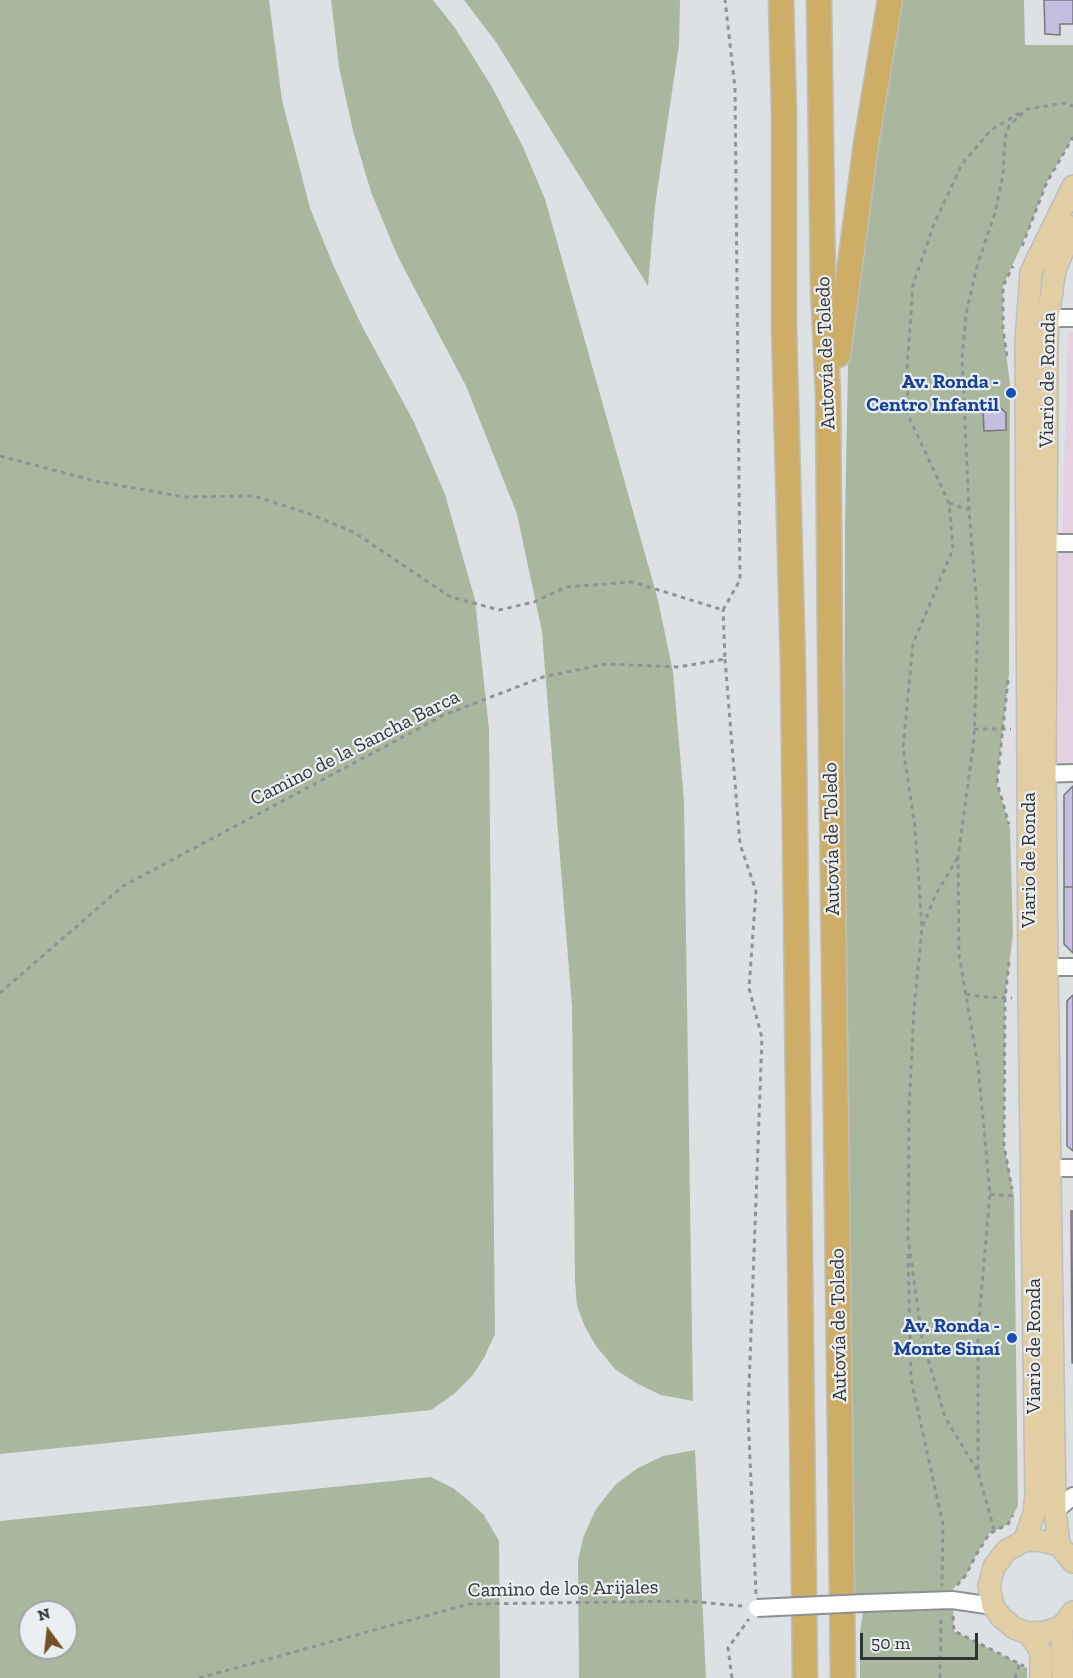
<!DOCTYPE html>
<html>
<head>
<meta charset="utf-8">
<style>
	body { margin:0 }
	#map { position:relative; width:1073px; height:1678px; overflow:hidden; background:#dee1e4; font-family:"Zilla Slab",serif }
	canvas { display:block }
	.north { position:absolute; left:18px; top:1600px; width:60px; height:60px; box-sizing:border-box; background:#ebeef1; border:2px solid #a1a3a6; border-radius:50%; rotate:345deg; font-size:16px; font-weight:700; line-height:24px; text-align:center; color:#323335 }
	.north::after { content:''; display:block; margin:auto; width:21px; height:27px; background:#705226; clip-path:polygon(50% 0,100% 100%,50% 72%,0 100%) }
	.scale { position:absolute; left:860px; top:1633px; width:118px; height:27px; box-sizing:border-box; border:3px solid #323335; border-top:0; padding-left:8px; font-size:18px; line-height:21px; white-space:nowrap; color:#323335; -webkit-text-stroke:4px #ebeef1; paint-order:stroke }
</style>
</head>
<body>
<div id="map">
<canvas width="1073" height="1678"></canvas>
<div class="north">N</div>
<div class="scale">50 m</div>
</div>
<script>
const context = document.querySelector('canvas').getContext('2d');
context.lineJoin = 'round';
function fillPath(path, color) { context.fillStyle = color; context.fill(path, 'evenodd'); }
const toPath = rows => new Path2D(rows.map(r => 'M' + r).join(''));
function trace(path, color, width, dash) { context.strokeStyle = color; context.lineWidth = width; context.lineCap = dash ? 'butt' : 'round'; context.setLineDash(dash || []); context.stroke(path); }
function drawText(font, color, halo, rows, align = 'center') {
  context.font = font + ' "Zilla Slab",serif'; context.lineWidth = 4.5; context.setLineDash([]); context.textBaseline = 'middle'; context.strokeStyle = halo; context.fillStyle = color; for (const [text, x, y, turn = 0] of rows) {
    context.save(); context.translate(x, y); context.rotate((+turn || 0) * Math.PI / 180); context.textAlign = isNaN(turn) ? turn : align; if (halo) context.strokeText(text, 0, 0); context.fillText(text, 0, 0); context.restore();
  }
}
fillPath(toPath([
	[1073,332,1073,533,1062,533,1068,333],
	[1057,547,1073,548,1073,762,1055,762]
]), '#e3d0e0');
fillPath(toPath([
	[0,0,269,0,282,100,310,208,334,267,362,326,414,422,445,494,475,600,489,729,495,1334,484,1358,472,1376,454,1394,431,1410,0,1454],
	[331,0,433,0,455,28,492,87,523,147,545,199,658,600,673,672,684,801,693,1401,661,1395,638,1384,616,1370,596,1346,585,1327,577,1306,575,1281,572,1007,542,632,517,514,466,386,398,257,371,192,353,131,339,67],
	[464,0,680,0,679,45,655,206,648,286,496,42],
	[889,0,1024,0,1025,45,1073,45,1073,137,1047,182,1028,231,1003,286,1003,329,1010,384,1009,673,997,783,1010,828,1013,934,1005,998,1004,1146,1014,1196,1018,1506,1008,1524,989,1534,976,1555,966,1575,952,1590,954,1631,1027,1668,1027,1678,860,1678,860,1632,864,1604,842,1604,845,524,850,259],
	[695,1450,706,1678,579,1678,578,1560,583,1538,596,1509,616,1484,638,1468,663,1456],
	[431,1477,453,1488,469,1501,484,1515,499,1541,500,1678,0,1678,0,1521],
	[30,1612,66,1612,66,1648,30,1648]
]), '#aab79f');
const building = toPath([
	[1044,0,1073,0,1073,24,1060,24,1060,35,1045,34,1044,0],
	[1002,409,1006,413,1006,430,984,431,983,410,1002,409],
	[1073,786,1073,887,1064,887,1064,795,1073,786],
	[1064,887,1073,887,1073,953,1064,944,1064,887],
	[1073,995,1073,1151,1067,1146,1067,1001,1073,995],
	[1071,1211,1073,1211,1073,1363,1072,1363,1071,1211]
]);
fillPath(building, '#c6bee1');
trace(building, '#77777a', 1.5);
const minor = toPath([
	[1048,318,1073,318],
	[1046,543,1073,543],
	[1035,774,1073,773],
	[1047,967,1073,967],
	[1050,1168,1073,1168],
	[1055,1511,1073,1496],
	[864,1603,952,1600,993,1606]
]);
const major = toPath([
	[1024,1541,1034,1514,1036,1494,1029,997,1026,342,1031,272,1073,186],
	[1059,1545,1055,1511,1047,967,1045,774,1047,345,1048,318,1055,270,1073,227],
	[1073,1562,1059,1545,1038,1540,1024,1541,1006,1551,994,1567,989,1586,993,1606,1002,1618,1014,1628,1028,1633,1046,1632,1062,1626,1073,1612],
	[1062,1626,1063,1678],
	[1028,1633,1041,1651,1041,1678]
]);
const highway = toPath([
	[781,0,784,112,784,327,793,668,805,1678],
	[819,0,823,286,828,395,830,650,843,1678],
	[838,355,866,144,890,0]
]);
trace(minor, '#8d8f92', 20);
trace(major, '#bdbebe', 24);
trace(highway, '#bdbebe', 27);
trace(toPath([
	[1022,246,1047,182,1073,137],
	[1007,356,1003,329,1003,286,1013,266],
	[0,456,95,481,184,497,254,496,313,515,355,533,451,597,499,610,534,602,566,587,633,582,723,610],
	[949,503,969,510],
	[723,610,740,580,735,88,725,0],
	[725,659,740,844,756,891,749,988,762,1038,748,1414,756,1594],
	[1008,680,997,783,1009,824],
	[974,729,1011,729],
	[923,926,935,896,958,857],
	[1009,962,1005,998,1004,1146,1012,1189],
	[0,993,123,886,444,715,543,677,606,664,679,667,725,659,723,610],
	[966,994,983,997,1012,998],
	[990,1194,1013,1196],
	[908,1254,911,1379,943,1525,942,1586],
	[977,1470,945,1417,922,1338,908,1238,909,1111,914,1009,922,928,915,827,903,748,913,644,953,549,949,503,908,415,907,368,913,285,934,224,962,164,991,130,1021,112],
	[994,1530,978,1472,978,1330,990,1194,978,1065,959,955,958,857,974,739,978,620,969,510,962,359,966,314,977,266,995,213,1003,175,1005,138,1009,126,1027,109,1065,103,1073,106],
	[957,1585,966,1575,976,1555,989,1534,1008,1524,1013,1515],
	[953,1616,954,1631,1024,1666],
	[199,1678,469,1604,687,1601,742,1606],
	[732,1678,728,1648,749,1619],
	[940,1678,941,1617],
	[1015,1678,1020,1662]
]), '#909295', 3, [4.5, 4.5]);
trace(minor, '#fff', 16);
trace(major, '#e2cea4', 21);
trace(highway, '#ceae67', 24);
const minorBridge = toPath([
	[757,1608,864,1603]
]);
trace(minorBridge, '#8d8f92', 20, []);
trace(minorBridge, '#fff', 16);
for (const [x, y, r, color] of [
	[1011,393,6,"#1a4fb4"],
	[1012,1338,6,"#1a4fb4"]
]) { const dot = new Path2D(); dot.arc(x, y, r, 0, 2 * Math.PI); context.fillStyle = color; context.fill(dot); trace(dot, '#ebeef1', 2); }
drawText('20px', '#323335', '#ebeef1', [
	["Autovía de Toledo",826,353,-92],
	["Viario de Ronda",1048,380,-89],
	["Camino de la Sancha Barca",355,748,-27],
	["Autovía de Toledo",832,839,-91],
	["Viario de Ronda",1029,860,-90],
	["Autovía de Toledo",839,1325,-91],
	["Viario de Ronda",1034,1346,-90],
	["Camino de los Arijales",563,1589,-1]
]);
drawText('bold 20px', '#164399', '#ebeef1', [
	["Av. Ronda -",999,382],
	["Centro Infantil",999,405],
	["Av. Ronda -",1000,1326],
	["Monte Sinaí",1000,1349]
], 'right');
</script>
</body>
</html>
